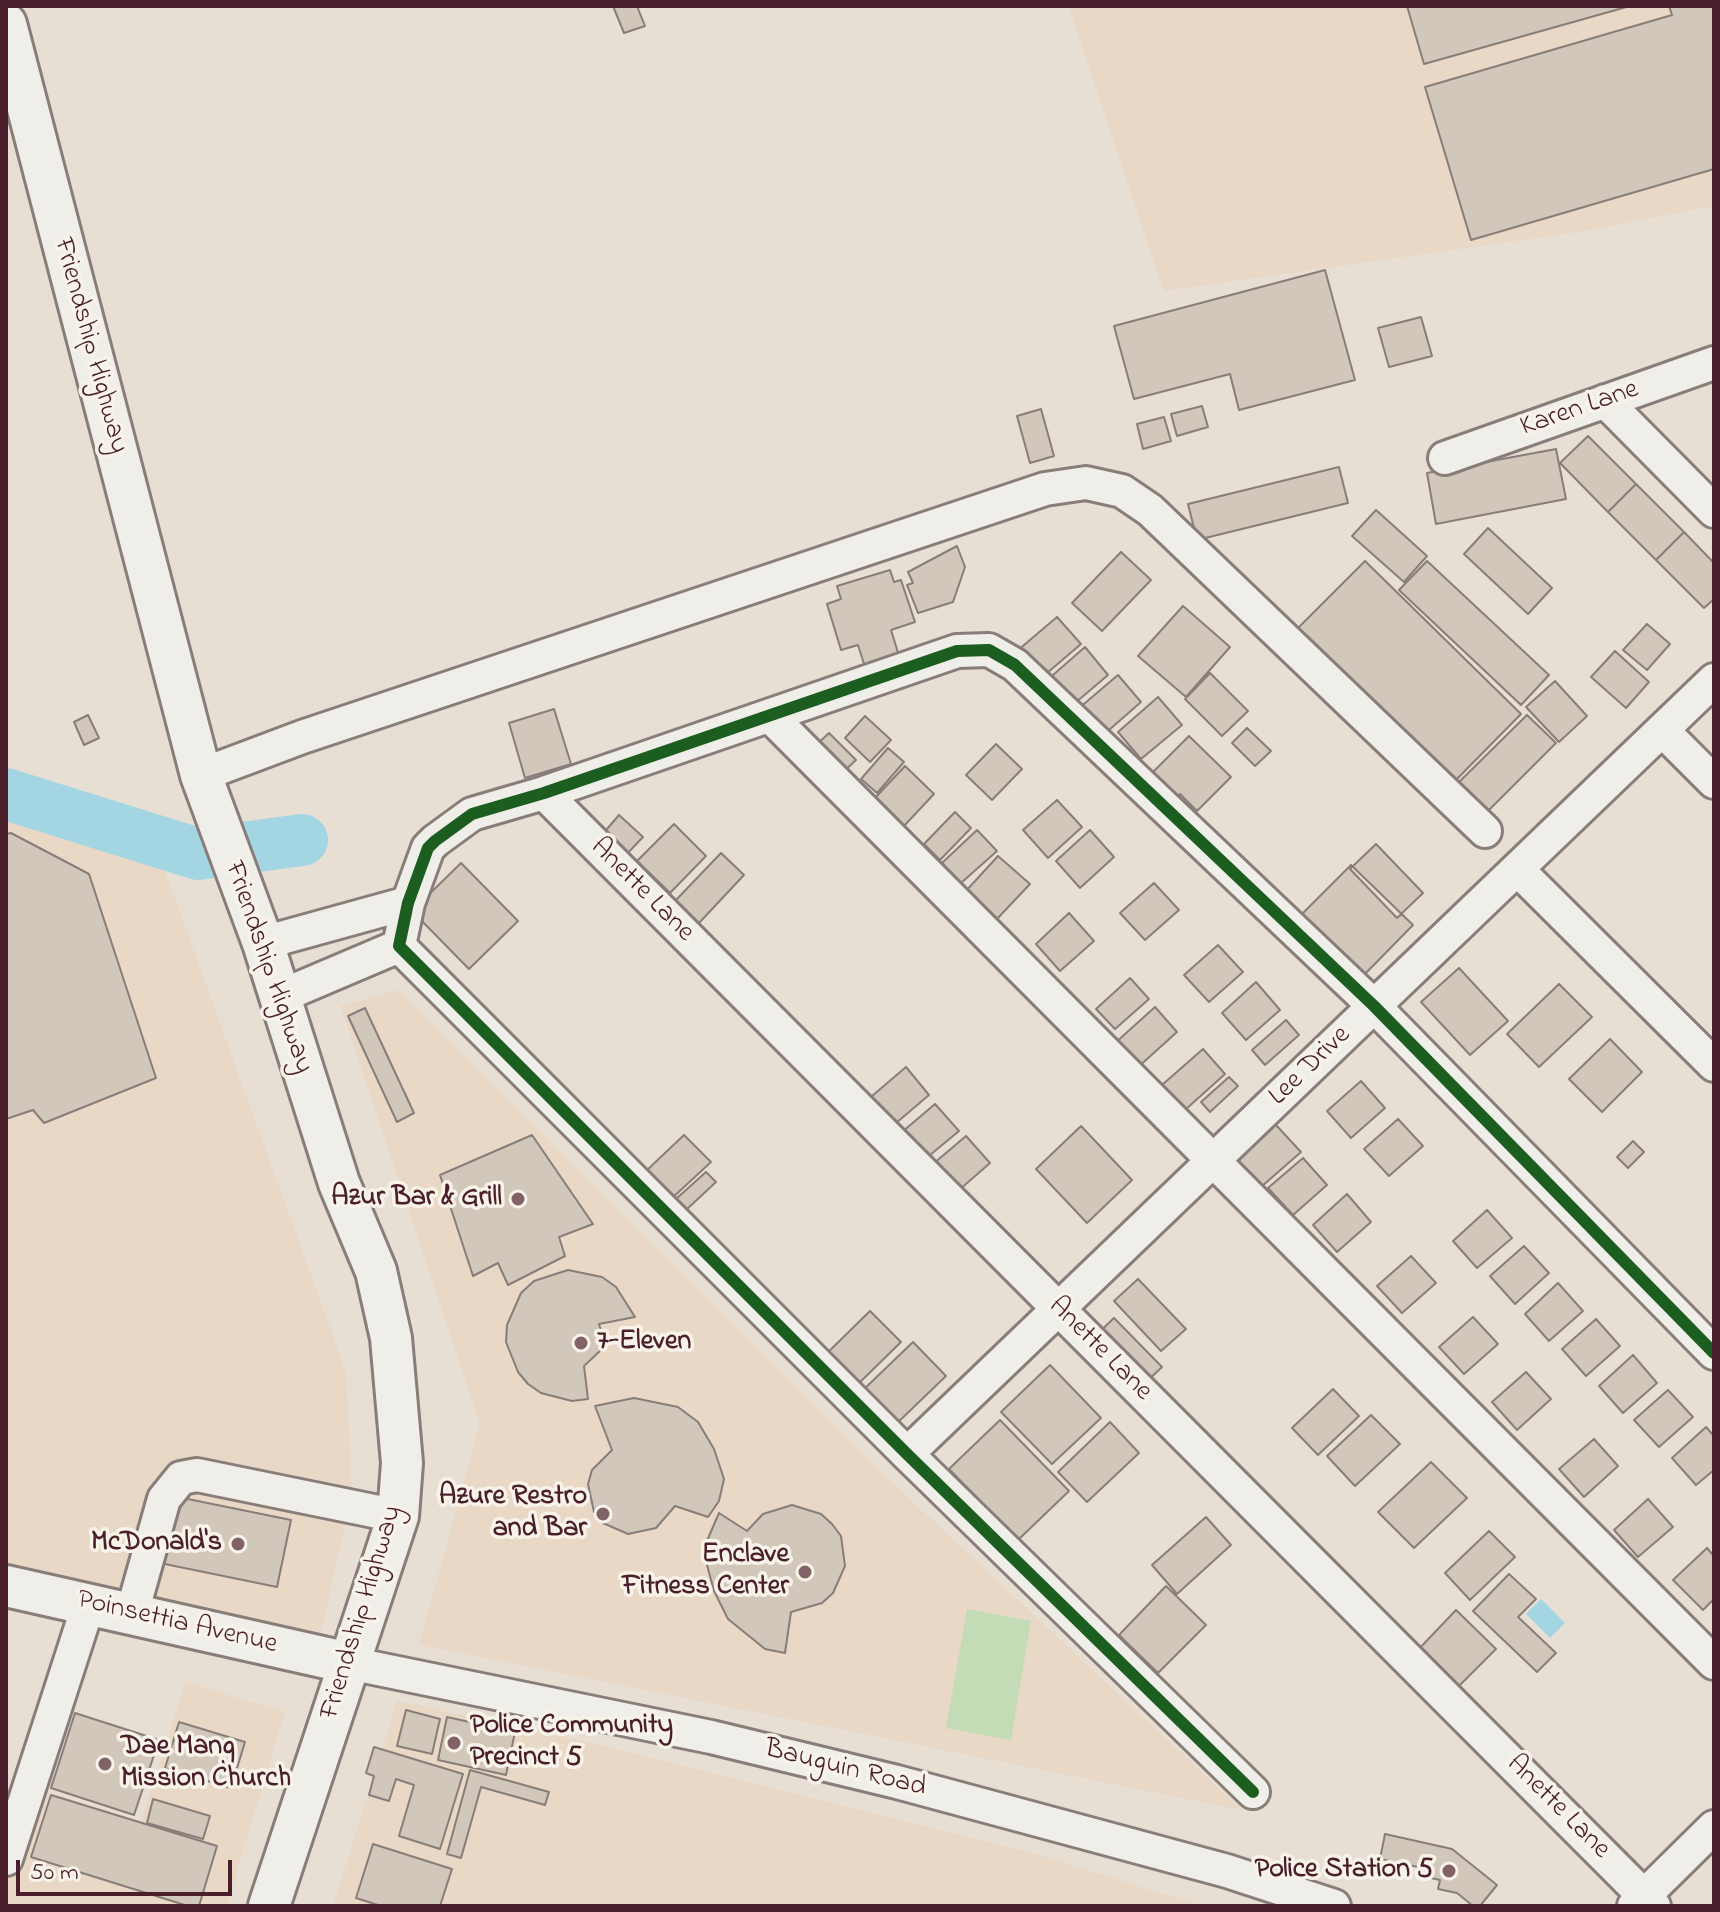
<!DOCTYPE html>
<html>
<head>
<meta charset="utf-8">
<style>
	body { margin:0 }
	#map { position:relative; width:1720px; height:1912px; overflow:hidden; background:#e7dfd4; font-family:"Indie Flower",sans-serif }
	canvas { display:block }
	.frame { position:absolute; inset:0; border:8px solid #4a1f2b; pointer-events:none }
	.scale { position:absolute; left:16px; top:1860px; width:216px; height:36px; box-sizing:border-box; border:4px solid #4a1f2b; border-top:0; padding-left:10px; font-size:24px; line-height:28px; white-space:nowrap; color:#4a1f2b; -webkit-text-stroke:6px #f7f3e8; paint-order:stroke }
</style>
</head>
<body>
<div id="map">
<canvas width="1720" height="1912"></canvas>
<div class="frame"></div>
<div class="scale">50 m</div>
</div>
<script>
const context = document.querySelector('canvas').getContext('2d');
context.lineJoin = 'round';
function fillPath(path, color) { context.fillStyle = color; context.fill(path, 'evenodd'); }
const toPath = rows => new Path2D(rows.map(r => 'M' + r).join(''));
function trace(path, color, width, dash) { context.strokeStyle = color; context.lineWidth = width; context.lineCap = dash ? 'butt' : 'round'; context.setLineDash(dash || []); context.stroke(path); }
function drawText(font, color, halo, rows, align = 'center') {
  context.font = font + ' "Indie Flower",sans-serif'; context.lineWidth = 7; context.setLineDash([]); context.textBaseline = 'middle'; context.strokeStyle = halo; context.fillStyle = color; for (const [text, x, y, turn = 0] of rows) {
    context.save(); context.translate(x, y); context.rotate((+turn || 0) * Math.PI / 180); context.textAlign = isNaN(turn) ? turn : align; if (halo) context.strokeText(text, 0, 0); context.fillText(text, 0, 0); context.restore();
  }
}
fillPath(toPath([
	[1069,6,1714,6,1714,206,1586,231,1164,291],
	[9,805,156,846,346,1372,352,1494,320,1636,6,1568,6,806],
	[398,990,879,1470,1242,1810,419,1645,480,1424,341,1006],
	[186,1682,285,1712,226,1906,6,1906,6,1890,39,1789,141,1821],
	[397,1701,604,1746,1032,1853,1203,1906,333,1906]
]), '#e8d8c5');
fillPath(toPath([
	[967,1609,1031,1621,1011,1740,946,1728]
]), '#c4dcb5');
fillPath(toPath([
	[1541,1599,1565,1623,1550,1638,1526,1614]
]), '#a4d5e2');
trace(toPath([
	[6,794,198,854,302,840]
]), '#a4d5e2', 52);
const building = toPath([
	[613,6,637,6,645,26,624,33,613,6],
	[1407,6,1630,6,1424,64,1407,6],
	[1669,6,1714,6,1714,169,1471,240,1425,87,1672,15,1669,6],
	[1325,270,1355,380,1239,410,1230,374,1134,399,1114,326,1325,270],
	[1421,317,1432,356,1389,367,1378,328,1421,317],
	[1202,406,1208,427,1177,436,1171,414,1202,406],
	[1041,409,1054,456,1030,463,1017,416,1041,409],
	[1164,417,1171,441,1143,449,1137,424,1164,417],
	[1588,436,1636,484,1608,512,1560,463,1588,436],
	[1556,449,1566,499,1436,524,1427,473,1556,449],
	[1339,467,1348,503,1197,540,1188,504,1339,467],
	[1636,484,1684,532,1656,560,1608,512,1636,484],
	[1376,510,1427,556,1404,582,1352,536,1376,510],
	[1488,528,1552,588,1528,614,1464,554,1488,528],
	[1684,532,1714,563,1714,599,1704,608,1656,560,1684,532],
	[957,546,965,567,953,602,918,613,907,585,913,583,908,572,957,546],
	[1121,552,1151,580,1102,631,1072,603,1121,552],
	[1365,561,1521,714,1449,787,1293,633,1365,561],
	[1427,561,1549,675,1521,705,1399,590,1427,561],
	[890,570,894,582,901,580,915,622,891,630,900,659,866,670,858,645,841,650,827,604,841,599,837,586,890,570],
	[1183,606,1230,647,1186,697,1138,656,1183,606],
	[1057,617,1081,644,1040,679,1017,651,1057,617],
	[1647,624,1670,644,1647,670,1623,650,1647,624],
	[1085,647,1108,675,1068,709,1045,682,1085,647],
	[1615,651,1649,682,1626,708,1591,677,1615,651],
	[1210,673,1248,711,1222,736,1185,699,1210,673],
	[1118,675,1141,702,1101,737,1078,709,1118,675],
	[1555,681,1587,716,1559,742,1526,707,1555,681],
	[1158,697,1182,725,1141,759,1118,732,1158,697],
	[554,709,571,764,525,778,509,723,554,709],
	[88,715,99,738,84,745,74,722,88,715],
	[1527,715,1556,743,1483,816,1454,787,1527,715],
	[865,716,891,740,870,762,845,738,865,716],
	[1247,728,1271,751,1255,766,1232,743,1247,728],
	[829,733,856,760,842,773,815,746,829,733],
	[1189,736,1231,777,1197,811,1180,794,1174,800,1149,776,1189,736],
	[996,744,1022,769,992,800,966,775,996,744],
	[888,748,904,762,877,793,861,779,888,748],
	[905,766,934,794,903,827,874,799,905,766],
	[1057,800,1082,827,1048,858,1023,830,1057,800],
	[955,812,971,828,940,860,924,844,955,812],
	[619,815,643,837,624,857,601,836,619,815],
	[674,824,706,856,670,893,637,861,674,824],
	[977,830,997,851,961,883,942,863,977,830],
	[1090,830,1114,857,1080,888,1056,861,1090,830],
	[11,833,89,874,156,1078,44,1123,33,1110,6,1119,6,834,11,833],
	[1376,844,1423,893,1397,918,1350,869,1376,844],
	[721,853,744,875,699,923,675,901,721,853],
	[998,856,1030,884,996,920,965,892,998,856],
	[461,863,518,921,469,969,412,911,461,863],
	[1351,865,1413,925,1362,977,1299,917,1351,865],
	[1154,883,1179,910,1145,940,1120,913,1154,883],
	[1069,913,1094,941,1060,971,1036,944,1069,913],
	[1218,945,1243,972,1209,1002,1184,975,1218,945],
	[1459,968,1508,1021,1470,1055,1421,1002,1459,968],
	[1130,978,1149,999,1115,1029,1096,1009,1130,978],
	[1256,982,1280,1010,1246,1040,1222,1013,1256,982],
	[1559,984,1592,1017,1539,1067,1507,1034,1559,984],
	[1155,1007,1177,1032,1136,1069,1114,1044,1155,1007],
	[365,1008,414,1113,397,1122,348,1016,365,1008],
	[1286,1020,1299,1035,1265,1065,1252,1050,1286,1020],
	[1610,1039,1642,1072,1602,1112,1569,1079,1610,1039],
	[1203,1049,1225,1074,1185,1110,1162,1085,1203,1049],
	[906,1067,929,1095,889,1129,865,1102,906,1067],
	[1229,1077,1238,1086,1210,1112,1201,1102,1229,1077],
	[1361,1081,1385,1108,1351,1138,1327,1111,1361,1081],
	[935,1104,959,1131,918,1165,895,1138,935,1104],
	[1398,1119,1423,1146,1389,1176,1364,1149,1398,1119],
	[1275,1124,1301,1152,1261,1187,1236,1159,1275,1124],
	[1081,1126,1132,1180,1087,1223,1036,1169,1081,1126],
	[532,1135,593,1224,559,1237,565,1256,508,1285,498,1263,473,1276,440,1175,532,1135],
	[684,1135,711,1162,670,1200,644,1173,684,1135],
	[966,1136,990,1163,950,1198,926,1170,966,1136],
	[1633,1141,1644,1152,1628,1168,1617,1157,1633,1141],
	[1303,1158,1327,1185,1293,1215,1268,1188,1303,1158],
	[706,1172,716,1182,686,1210,676,1199,706,1172],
	[1347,1194,1371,1222,1337,1252,1313,1225,1347,1194],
	[1487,1210,1512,1238,1477,1268,1453,1241,1487,1210],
	[1524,1246,1549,1273,1515,1304,1490,1276,1524,1246],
	[1411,1256,1436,1283,1402,1313,1377,1286,1411,1256],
	[568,1270,602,1277,616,1287,635,1317,599,1324,603,1339,601,1350,584,1366,588,1399,572,1401,541,1393,528,1384,518,1372,506,1342,507,1325,521,1293,534,1281,568,1270],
	[1138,1279,1186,1329,1161,1351,1114,1301,1138,1279],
	[1558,1283,1583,1311,1549,1341,1525,1314,1558,1283],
	[870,1311,901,1342,850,1392,819,1361,870,1311],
	[1473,1317,1498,1344,1464,1374,1439,1347,1473,1317],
	[1114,1318,1162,1367,1142,1386,1095,1336,1114,1318],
	[1596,1319,1620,1346,1586,1376,1562,1349,1596,1319],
	[913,1342,946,1376,892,1428,859,1394,913,1342],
	[1633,1355,1657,1383,1623,1413,1599,1386,1633,1355],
	[1050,1365,1101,1418,1052,1464,1001,1412,1050,1365],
	[1526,1372,1551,1399,1517,1430,1492,1402,1526,1372],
	[1333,1389,1359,1416,1318,1455,1292,1428,1333,1389],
	[1668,1390,1693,1417,1659,1447,1634,1420,1668,1390],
	[634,1398,678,1407,698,1422,714,1449,724,1479,719,1501,708,1517,675,1506,656,1528,628,1534,603,1523,594,1512,588,1484,592,1470,612,1450,595,1406,634,1398],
	[1371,1415,1400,1444,1355,1486,1327,1456,1371,1415],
	[1000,1420,1069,1491,1018,1540,949,1469,1000,1420],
	[1110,1422,1139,1453,1087,1502,1058,1472,1110,1422],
	[1706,1427,1714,1436,1714,1470,1696,1485,1672,1458,1706,1427],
	[1594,1439,1618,1466,1584,1497,1559,1469,1594,1439],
	[1431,1462,1467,1498,1414,1548,1378,1512,1431,1462],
	[173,1496,291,1520,277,1587,160,1563,173,1496],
	[1648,1499,1673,1527,1638,1557,1614,1530,1648,1499],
	[792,1505,821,1514,832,1524,841,1536,845,1566,833,1593,822,1603,791,1612,785,1653,765,1649,728,1619,714,1591,703,1550,719,1513,747,1531,763,1514,792,1505],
	[1206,1517,1231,1545,1177,1594,1152,1565,1206,1517],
	[1489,1531,1515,1557,1470,1600,1445,1573,1489,1531],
	[1707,1548,1714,1556,1714,1599,1703,1610,1673,1580,1707,1548],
	[1509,1574,1536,1599,1518,1617,1556,1653,1537,1672,1473,1611,1509,1574],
	[1166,1586,1206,1625,1158,1673,1119,1635,1166,1586],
	[1456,1610,1496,1649,1455,1690,1416,1652,1456,1610],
	[406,1710,440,1719,432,1754,397,1746,406,1710],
	[75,1713,159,1740,134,1815,51,1788,75,1713],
	[447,1717,515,1732,506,1775,438,1760,447,1717],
	[179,1722,245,1742,231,1788,165,1768,179,1722],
	[374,1747,463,1774,440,1849,399,1836,414,1785,396,1779,389,1801,369,1795,374,1776,366,1773,374,1747],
	[470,1770,549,1792,545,1805,481,1787,461,1858,447,1854,470,1770],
	[51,1795,217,1846,199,1906,188,1906,31,1857,51,1795],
	[153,1799,210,1816,203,1839,147,1823,153,1799],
	[1385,1834,1452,1849,1497,1885,1480,1906,1473,1906,1457,1893,1438,1889,1440,1880,1417,1875,1418,1867,1380,1859,1385,1834],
	[373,1844,452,1869,440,1906,381,1906,356,1898,373,1844]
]);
fillPath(building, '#d2c7bb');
trace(building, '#897d7a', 2);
const minor = toPath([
	[1605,401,1714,511],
	[1445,458,1714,363],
	[770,716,1714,1663],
	[1662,730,1714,782],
	[201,775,302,737,1045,489,1086,483,1122,491,1150,510,1485,831],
	[544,793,1654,1906],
	[1517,869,1714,1065],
	[263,943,408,903],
	[279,997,399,946],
	[907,1454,1714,680],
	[132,1613,164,1499,181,1478,197,1475,398,1516],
	[349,1663,711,1737,897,1782,1227,1871,1334,1906],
	[1253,1792,907,1454,399,946,408,903,428,848,435,841,472,814,544,793,957,651,989,650,1015,665,1374,1006,1714,1353],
	[6,1859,89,1603],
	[1634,1906,1714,1827]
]);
const major = toPath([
	[6,24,201,775,263,943,339,1183,376,1271,391,1338,402,1463,398,1516,269,1906],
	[6,1586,349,1663]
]);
trace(minor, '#897d7a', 38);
trace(major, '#897d7a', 46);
trace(minor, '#f0eee9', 32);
trace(major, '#f0eee9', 40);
trace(toPath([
	[1253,1792,907,1454,399,946,408,903,428,848,435,841,472,814,544,793,957,651,989,650,1015,665,1374,1006,1714,1353]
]), '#1b5e20', 12);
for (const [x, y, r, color] of [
	[518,1199,8,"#816266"],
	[581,1343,8,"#816266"],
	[603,1514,8,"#816266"],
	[238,1544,8,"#816266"],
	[805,1572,8,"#816266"],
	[454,1743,8,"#816266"],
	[105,1764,8,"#816266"],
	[1449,1871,8,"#816266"]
]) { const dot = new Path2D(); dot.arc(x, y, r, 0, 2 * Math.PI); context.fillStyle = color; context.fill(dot); trace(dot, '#f7f3e8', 3); }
drawText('28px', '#4a1f2b', '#f7f3e8', [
	["Friendship Highway",89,346,75],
	["Karen Lane",1580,410,-19],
	["Anette Lane",641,891,45],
	["Friendship Highway",267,968,71],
	["Lee Drive",1311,1067,-44],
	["Anette Lane",1099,1350,45],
	["Friendship Highway",363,1613,-73],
	["Poinsettia Avenue",177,1624,13],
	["Bauguin Road",845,1770,14],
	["Anette Lane",1557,1808,45]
]);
drawText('bold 28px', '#4a1f2b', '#f7f3e8', [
	["Azur Bar & Grill",502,1199],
	["7-Eleven",597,1343,"left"],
	["Azure Restro",587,1498],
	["and Bar",587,1530],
	["McDonald's",222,1544],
	["Enclave",789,1556],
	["Fitness Center",789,1588],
	["Police Community",470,1727,"left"],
	["Precinct 5",470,1759,"left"],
	["Dae Mang",121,1748,"left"],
	["Mission Church",121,1780,"left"],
	["Police Station 5",1433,1871]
], 'right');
</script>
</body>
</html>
